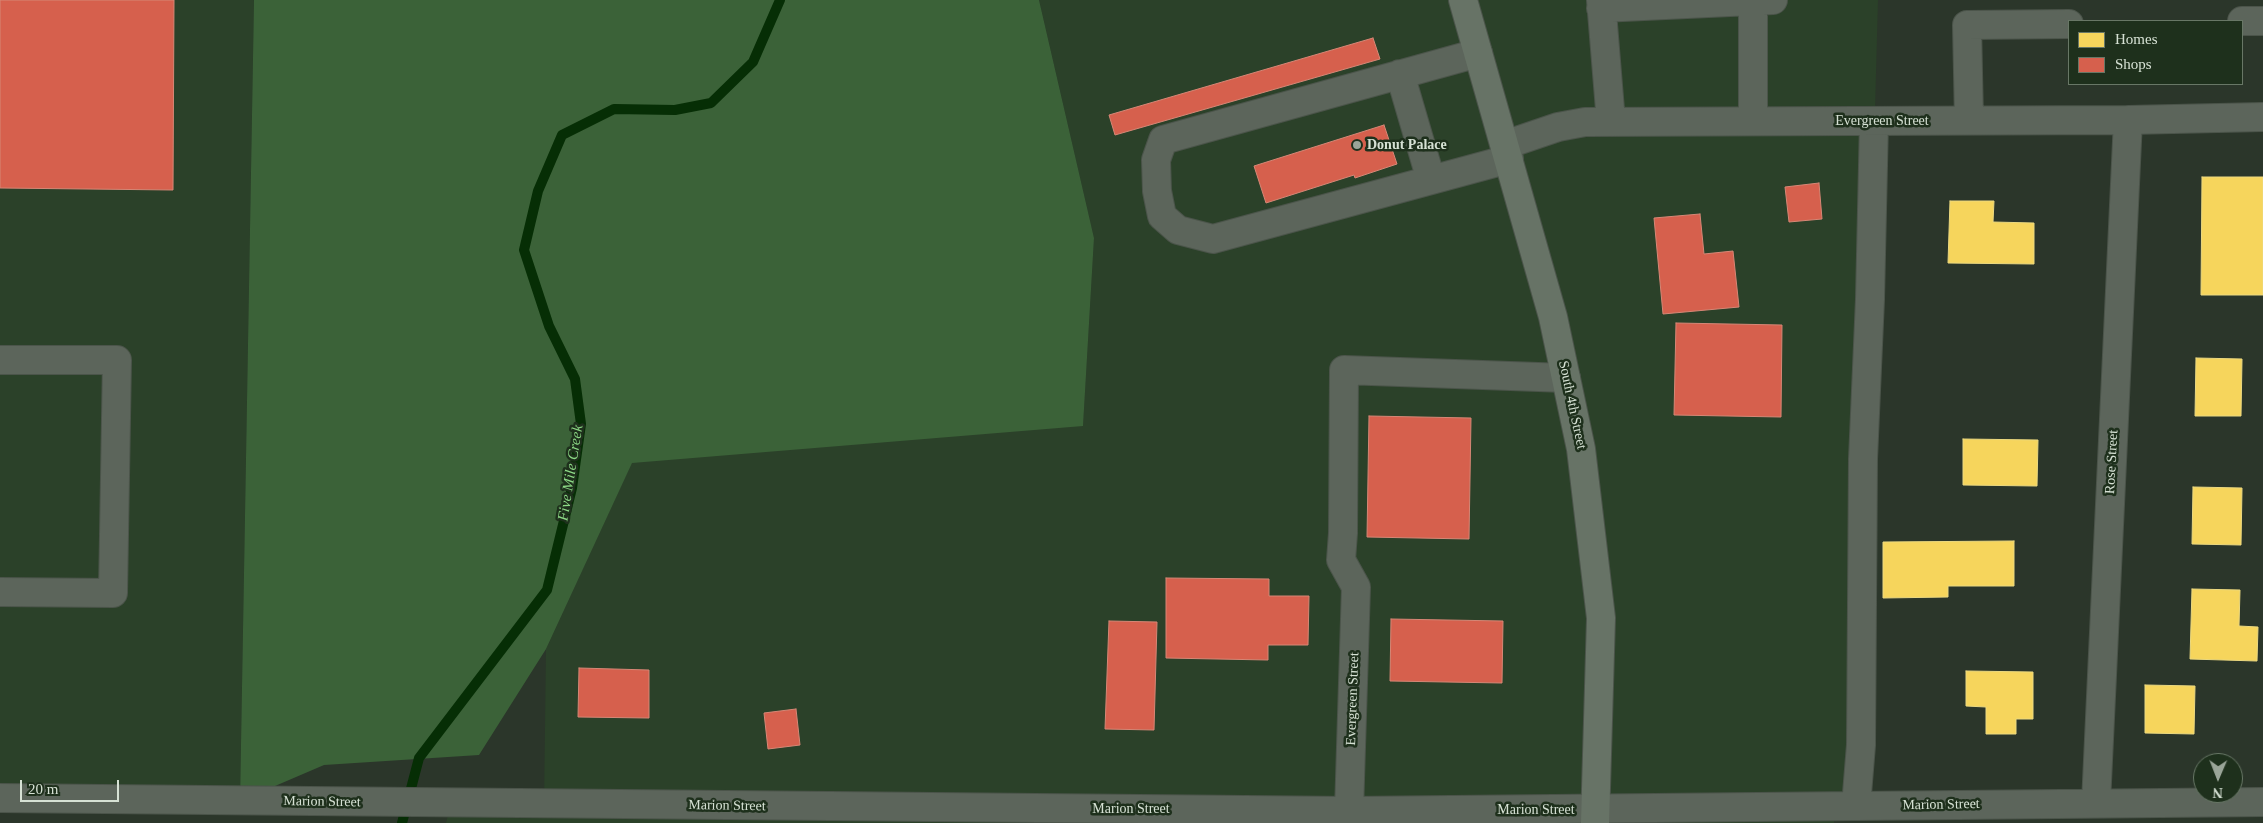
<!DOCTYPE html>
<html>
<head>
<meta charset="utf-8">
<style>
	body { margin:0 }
	#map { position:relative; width:2263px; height:823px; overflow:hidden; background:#2b362a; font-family:"Times New Roman",serif }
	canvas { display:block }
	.legend { position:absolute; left:2068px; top:20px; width:175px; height:65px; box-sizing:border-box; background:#1e301c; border:1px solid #687766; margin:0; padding:6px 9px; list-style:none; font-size:15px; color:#d6e1d4 }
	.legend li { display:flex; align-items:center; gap:10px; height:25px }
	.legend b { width:25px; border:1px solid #687766 }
	.north { position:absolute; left:2193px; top:753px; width:50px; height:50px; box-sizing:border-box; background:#1e301c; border:1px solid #687766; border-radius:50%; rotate:181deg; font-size:14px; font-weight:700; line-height:20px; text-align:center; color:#d6e1d4 }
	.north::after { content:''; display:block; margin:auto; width:18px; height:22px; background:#9aa598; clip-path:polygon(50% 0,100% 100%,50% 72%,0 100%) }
	.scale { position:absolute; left:20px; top:780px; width:99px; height:22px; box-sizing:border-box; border:2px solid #d6e1d4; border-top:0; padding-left:6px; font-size:15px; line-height:18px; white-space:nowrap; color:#d6e1d4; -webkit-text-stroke:4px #1e301c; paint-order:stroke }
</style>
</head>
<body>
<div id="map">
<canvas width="2263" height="823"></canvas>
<ul class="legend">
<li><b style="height:14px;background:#f6d55c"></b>Homes</li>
<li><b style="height:14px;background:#d6604d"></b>Shops</li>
</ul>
<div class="north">N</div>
<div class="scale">20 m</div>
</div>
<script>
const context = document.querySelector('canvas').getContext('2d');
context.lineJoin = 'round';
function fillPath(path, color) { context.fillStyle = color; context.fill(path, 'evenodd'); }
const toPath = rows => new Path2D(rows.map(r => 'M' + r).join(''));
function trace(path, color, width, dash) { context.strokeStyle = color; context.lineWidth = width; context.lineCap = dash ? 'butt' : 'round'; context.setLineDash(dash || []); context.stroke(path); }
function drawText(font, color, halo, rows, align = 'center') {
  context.font = font + ' "Times New Roman",serif'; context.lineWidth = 5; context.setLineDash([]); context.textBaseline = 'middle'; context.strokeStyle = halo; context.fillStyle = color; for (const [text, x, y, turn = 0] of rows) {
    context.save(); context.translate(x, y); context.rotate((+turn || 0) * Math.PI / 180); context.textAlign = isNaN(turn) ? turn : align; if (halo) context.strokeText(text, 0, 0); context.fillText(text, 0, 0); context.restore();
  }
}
fillPath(toPath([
	[0,0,254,0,240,801,0,798],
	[1039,0,1878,0,1856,806,1834,807,1834,823,446,823,451,803,544,805,546,649,632,462,1083,425,1094,238]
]), '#2b4129');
fillPath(toPath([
	[254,0,1039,0,1094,238,1083,426,632,463,546,649,479,755,324,765,240,801]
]), '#3b6238');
const homes = toPath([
	[2202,177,2263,177,2263,295,2201,295,2202,177],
	[1950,201,1994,201,1993,222,2034,223,2034,264,1948,263,1950,201],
	[2196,358,2242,359,2241,416,2195,416,2196,358],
	[1963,439,2038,440,2037,486,1963,485,1963,439],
	[2193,487,2242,488,2241,545,2192,544,2193,487],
	[2014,541,2014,586,1948,586,1948,597,1883,598,1883,542,2014,541],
	[2192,589,2240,590,2239,626,2258,627,2257,661,2190,659,2192,589],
	[1966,671,2033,672,2033,719,2016,719,2016,734,1986,734,1986,707,1966,706,1966,671],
	[2145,685,2195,686,2194,734,2145,733,2145,685]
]);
fillPath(homes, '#f6d55c');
trace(homes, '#ecd980', 1);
const shops = toPath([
	[0,0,174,0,173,190,0,188,0,0],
	[1373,38,1380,59,1115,135,1109,115,1373,38],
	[1384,125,1397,164,1355,178,1354,175,1266,203,1254,166,1384,125],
	[1819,183,1822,219,1789,222,1785,187,1819,183],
	[1700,214,1704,254,1733,251,1739,307,1663,314,1654,218,1700,214],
	[1676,323,1782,325,1781,417,1674,415,1676,323],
	[1369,416,1471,418,1469,539,1367,537,1369,416],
	[1166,578,1269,579,1269,596,1309,596,1308,645,1268,645,1268,660,1166,658,1166,578],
	[1391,619,1503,621,1502,683,1390,681,1391,619],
	[1109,621,1157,622,1154,730,1105,729,1109,621],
	[579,668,649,670,649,718,578,717,579,668],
	[796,709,800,745,768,749,764,713,796,709]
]);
fillPath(shops, '#d6604d');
trace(shops, '#d68776', 1);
trace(toPath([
	[402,823,419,758,547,590,572,488,581,424,575,379,549,326,524,250,538,191,562,135,614,109,675,110,711,103,753,62,780,0]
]), '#062e05', 10);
const minor = toPath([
	[1601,0,1611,122],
	[1601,8,1773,0],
	[2242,21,2263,21],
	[1478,53,1163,140,1156,160,1157,191,1162,216,1178,230,1213,239,1509,159],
	[1400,74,1431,180],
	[1969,120,1967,25,2069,24],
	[1753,121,1753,1],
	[1505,145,1558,127,1585,122,2128,120,2263,117],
	[0,360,117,360,113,593,0,592],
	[0,798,1349,811,2263,802],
	[2096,803,2128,120],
	[1856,806,1861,745,1863,459,1870,299,1874,121],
	[1349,811,1356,587,1341,560,1343,533,1344,370,1566,378]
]);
const highway = toPath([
	[1463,0,1553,317,1581,449,1601,618,1595,823]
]);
trace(minor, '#4b544a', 30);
trace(highway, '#4b544a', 30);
trace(minor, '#5c655b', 28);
trace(highway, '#677366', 28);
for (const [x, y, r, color] of [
	[1357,145,5,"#9aa598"]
]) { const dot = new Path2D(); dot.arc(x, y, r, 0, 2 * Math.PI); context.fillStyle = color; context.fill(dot); trace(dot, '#1e301c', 2); }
drawText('14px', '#d6e1d4', '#1e301c', [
	["Evergreen Street",1882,121],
	["South 4th Street",1572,405,78],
	["Rose Street",2112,462,-87],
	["Evergreen Street",1353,699,-88],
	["Marion Street",322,802,1],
	["Marion Street",1941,805,-1],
	["Marion Street",727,806,1],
	["Marion Street",1131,809],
	["Marion Street",1536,810]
]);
drawText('bold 14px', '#d6e1d4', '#1e301c', [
	["Donut Palace",1367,145]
], 'left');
drawText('italic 15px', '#8cd885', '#1e301c', [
	["Five Mile Creek",571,473,-81]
]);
</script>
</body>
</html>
